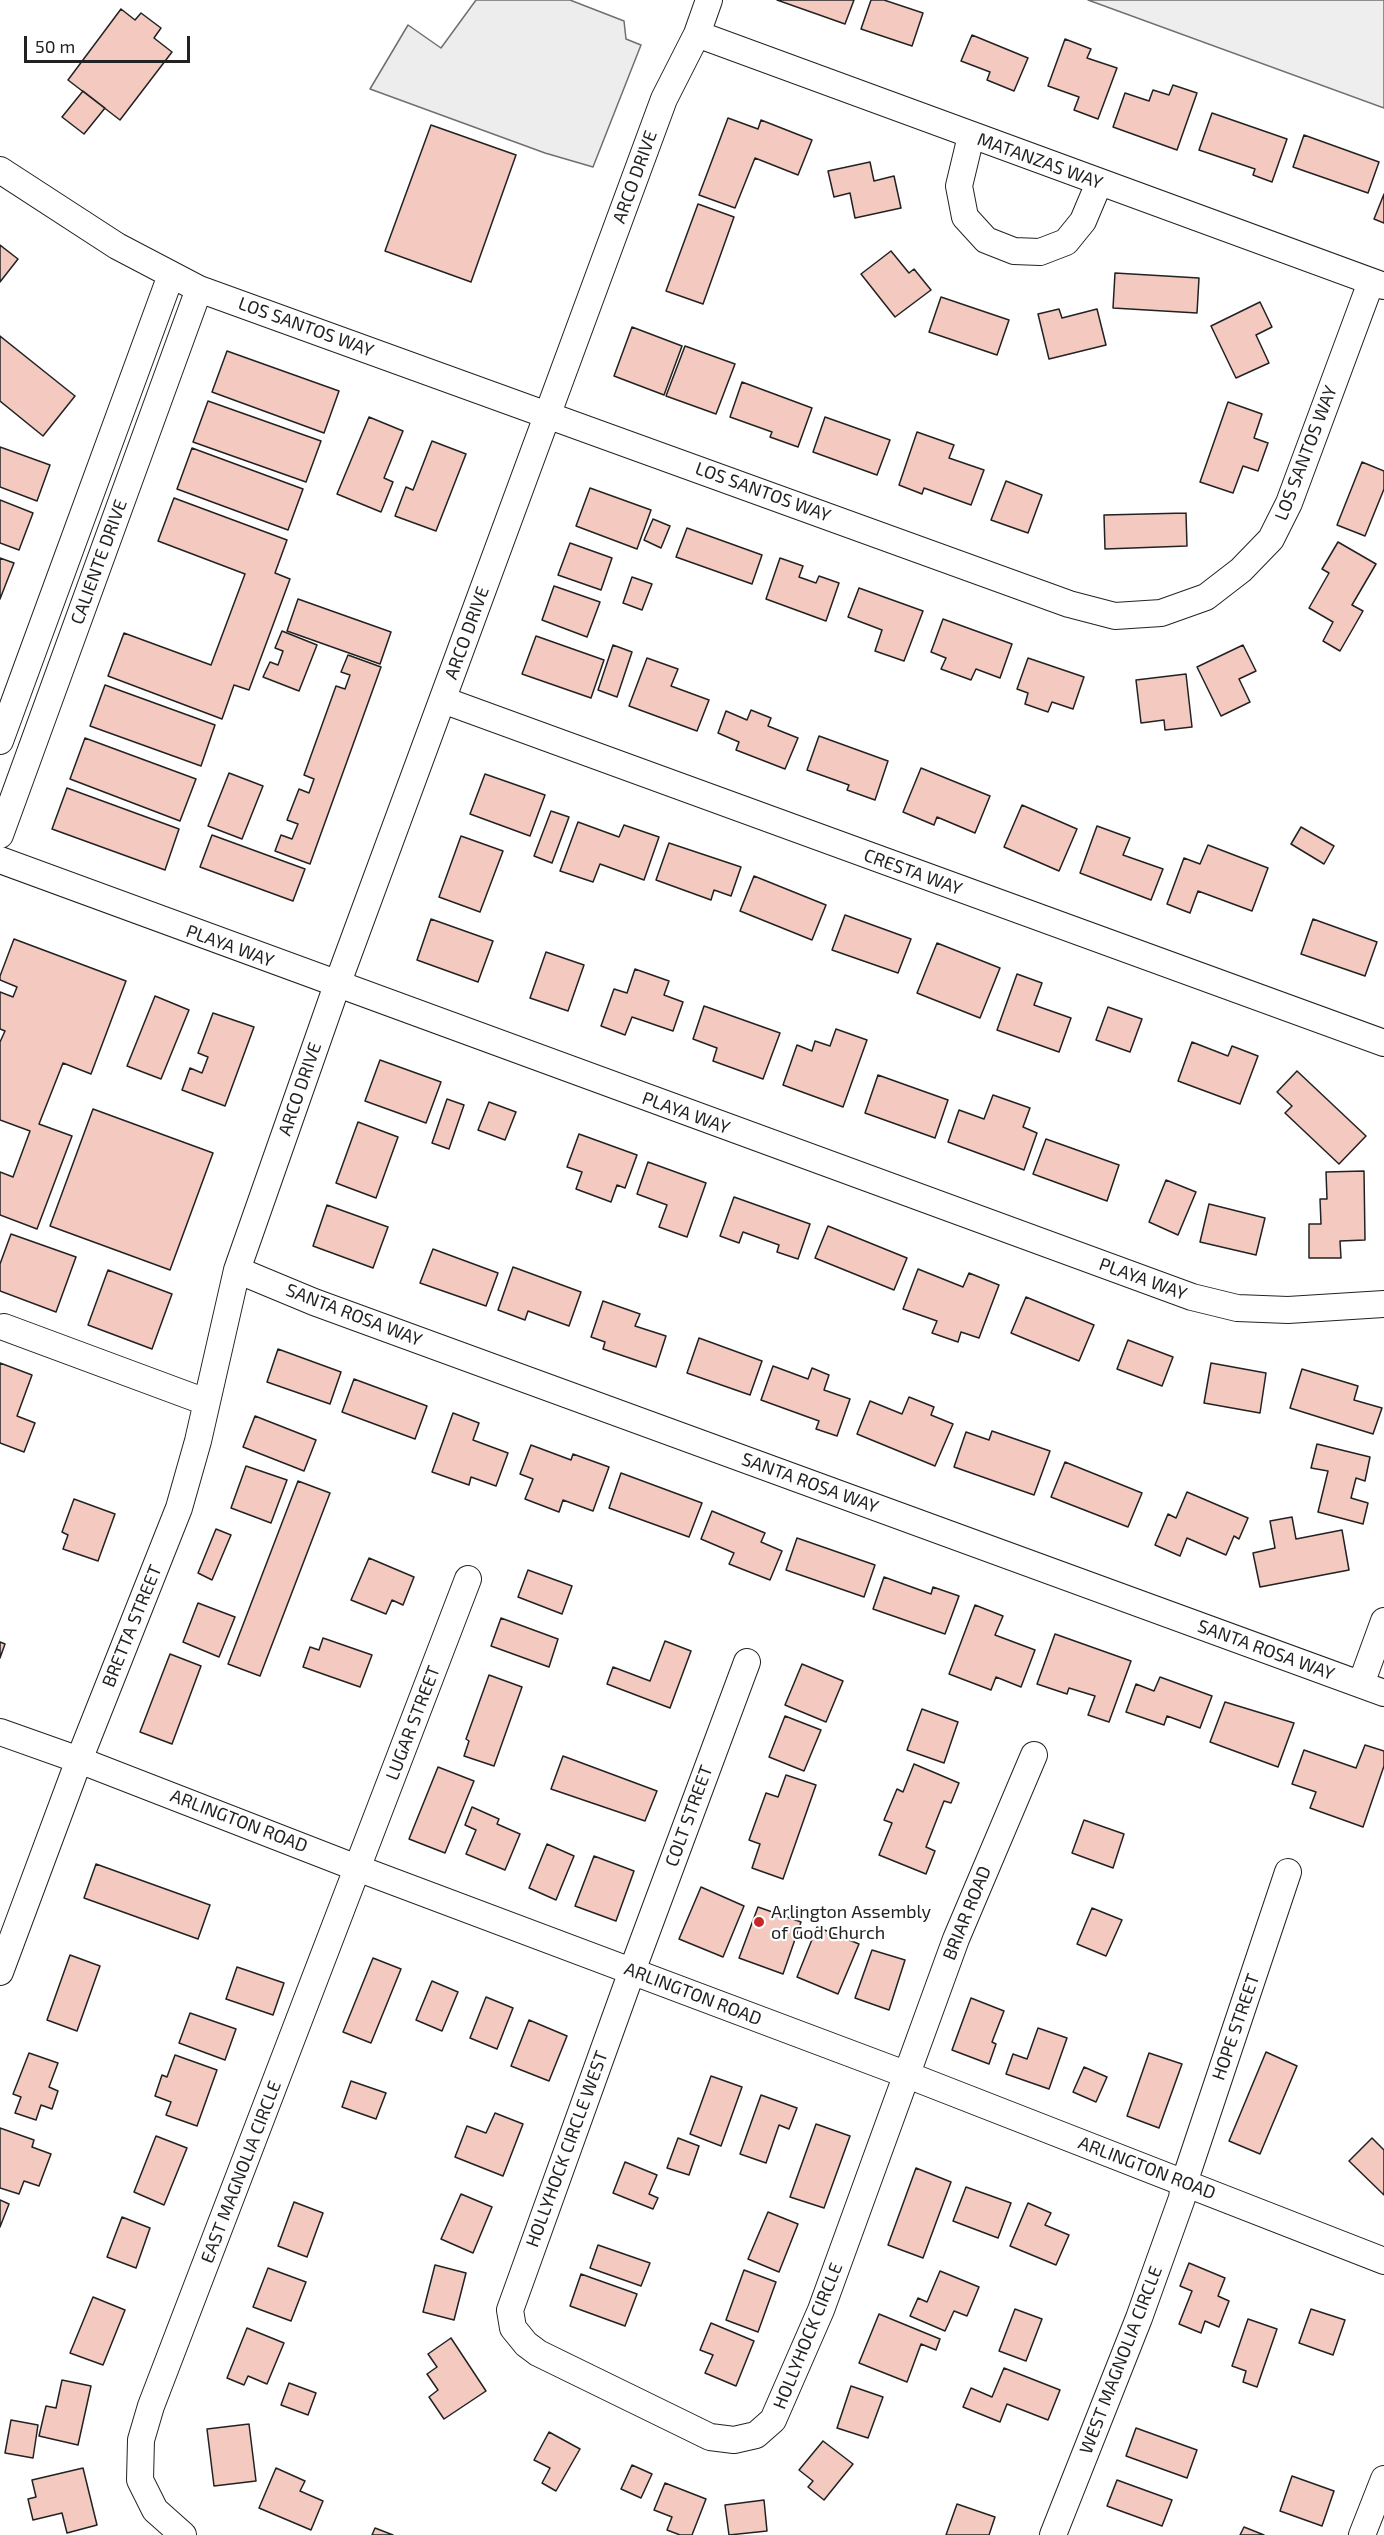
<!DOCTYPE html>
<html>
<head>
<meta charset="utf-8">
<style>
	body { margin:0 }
	#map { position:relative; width:1384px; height:2535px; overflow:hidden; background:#fff; font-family:"Exo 2",sans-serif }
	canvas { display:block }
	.scale { position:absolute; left:24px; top:36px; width:166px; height:27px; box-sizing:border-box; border:3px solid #222; border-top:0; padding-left:8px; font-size:18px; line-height:21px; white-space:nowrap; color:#222; -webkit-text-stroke:4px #fff; paint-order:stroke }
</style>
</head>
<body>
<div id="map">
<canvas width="1384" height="2535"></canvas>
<div class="scale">50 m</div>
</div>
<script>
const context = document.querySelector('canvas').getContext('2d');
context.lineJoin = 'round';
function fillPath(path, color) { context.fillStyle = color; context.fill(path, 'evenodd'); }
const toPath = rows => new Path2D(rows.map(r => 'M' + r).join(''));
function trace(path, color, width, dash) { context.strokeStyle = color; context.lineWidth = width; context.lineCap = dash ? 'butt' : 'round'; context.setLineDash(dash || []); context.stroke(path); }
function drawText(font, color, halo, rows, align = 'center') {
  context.font = font + ' "Exo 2",sans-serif'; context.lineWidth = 4.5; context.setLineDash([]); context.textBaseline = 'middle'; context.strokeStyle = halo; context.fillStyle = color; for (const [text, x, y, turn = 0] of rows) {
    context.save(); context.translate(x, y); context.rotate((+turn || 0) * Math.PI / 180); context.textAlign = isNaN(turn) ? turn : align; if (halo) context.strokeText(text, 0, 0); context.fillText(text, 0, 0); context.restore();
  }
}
const green = toPath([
	[1088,0,1384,0,1384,108,1088,0]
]);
fillPath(green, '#eee');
trace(green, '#6f6f6f', 1.5);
const parking = toPath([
	[476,0,570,0,624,21,626,39,641,45,593,167,545,153,370,89,408,25,441,48,476,0]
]);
fillPath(parking, '#ededed');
trace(parking, '#6f6f6f', 1.5);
const building = toPath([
	[777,0,854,0,845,24,777,0],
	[871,0,884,0,923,13,912,46,861,29,871,0],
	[121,9,135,20,141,13,161,28,154,38,172,52,120,120,68,80,121,9],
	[972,35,1028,58,1014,91,987,80,990,72,961,61,972,35],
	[1065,39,1091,49,1087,58,1117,68,1098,119,1074,110,1079,97,1048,86,1065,39],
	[1173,85,1197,93,1177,150,1113,127,1125,93,1149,101,1153,90,1169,95,1173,85],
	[83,91,105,108,84,134,62,117,83,91],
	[1212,113,1287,139,1272,182,1253,175,1255,169,1199,150,1212,113],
	[728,118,758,129,761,120,812,140,798,175,755,158,735,208,699,195,728,118],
	[431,125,516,155,471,282,385,251,431,125],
	[1304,135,1379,162,1368,193,1293,167,1304,135],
	[870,162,874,181,894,176,901,208,855,218,850,193,834,197,828,171,870,162],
	[1384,194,1384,223,1374,219,1384,194],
	[698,204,734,217,703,304,666,291,698,204],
	[0,245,18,259,0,282,0,245],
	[891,251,909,273,914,269,931,290,895,317,861,274,891,251],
	[1115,273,1199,278,1197,313,1113,308,1115,273],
	[941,297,1009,320,997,355,929,332,941,297],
	[1260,302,1272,327,1256,335,1269,363,1236,378,1211,326,1260,302],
	[1059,309,1062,318,1097,309,1106,345,1049,359,1038,314,1059,309],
	[632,327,682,346,664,395,614,376,632,327],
	[0,336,75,396,43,436,0,401,0,336],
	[685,346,735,364,716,414,666,396,685,346],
	[227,351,339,391,324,433,212,392,227,351],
	[742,382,812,408,798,447,770,437,772,432,730,417,742,382],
	[208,401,321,441,306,482,193,442,208,401],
	[1228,402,1262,414,1254,438,1268,443,1258,471,1243,466,1233,493,1200,482,1228,402],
	[369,417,403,431,384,478,393,482,381,512,337,494,369,417],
	[825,417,890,440,877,475,813,452,825,417],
	[917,432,954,445,949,458,984,470,971,505,924,488,922,494,899,485,917,432],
	[432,441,466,454,436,531,395,516,406,487,413,490,432,441],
	[0,447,50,465,37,501,0,487,0,447],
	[192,448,303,489,288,530,177,489,192,448],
	[1362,462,1384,471,1384,489,1365,536,1337,525,1362,462],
	[1006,481,1042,495,1028,533,991,520,1006,481],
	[590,488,651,510,637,549,576,526,590,488],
	[174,498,287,540,275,573,290,579,249,690,234,685,222,719,108,676,124,633,211,665,245,574,158,541,174,498],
	[0,500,33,513,19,550,0,543,0,500],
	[1186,513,1187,546,1105,549,1104,515,1186,513],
	[653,519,670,526,661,548,644,540,653,519],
	[687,528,762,555,752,584,676,557,687,528],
	[1338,542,1376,564,1352,605,1363,611,1340,651,1323,641,1333,622,1309,608,1329,573,1322,569,1338,542],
	[570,543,612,558,601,590,558,575,570,543],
	[0,558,14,563,0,599,0,558],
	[780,558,803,566,799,577,816,583,819,576,839,583,826,621,766,599,780,558],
	[632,577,652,584,642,610,623,603,632,577],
	[554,586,600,602,587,637,542,620,554,586],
	[859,588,923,611,904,661,875,651,882,630,848,617,859,588],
	[298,599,391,632,380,664,287,631,298,599],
	[943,619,1012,644,1000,678,976,669,971,680,941,669,946,658,931,652,943,619],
	[282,631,317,645,299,691,263,677,270,662,278,665,283,651,275,648,282,631],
	[536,636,604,660,591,698,522,674,536,636],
	[613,645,632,652,617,697,598,690,613,645],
	[1243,645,1256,671,1239,679,1250,702,1221,716,1197,667,1243,645],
	[348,655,381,667,310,864,275,851,281,835,292,839,298,824,287,820,299,789,309,793,314,779,304,775,336,686,345,689,350,675,341,672,348,655],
	[647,658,678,669,671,686,709,700,697,731,629,706,647,658],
	[1028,658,1084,677,1073,709,1052,702,1048,712,1025,704,1028,693,1017,689,1028,658],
	[1186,674,1192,727,1165,730,1164,720,1141,723,1136,680,1186,674],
	[105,685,215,725,201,766,90,726,105,685],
	[751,710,771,718,768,726,798,738,785,769,736,750,739,742,718,733,726,711,747,720,751,710],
	[819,736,888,761,875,800,847,790,849,785,807,770,819,736],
	[85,738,196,779,180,821,70,779,85,738],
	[921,768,990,796,975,833,937,817,934,825,903,812,921,768],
	[229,773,263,786,242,839,208,826,229,773],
	[485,774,545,795,530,836,470,814,485,774],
	[67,788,179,829,165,870,52,829,67,788],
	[1022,805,1077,829,1059,871,1004,847,1022,805],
	[551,811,569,817,552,863,534,856,551,811],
	[578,822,619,837,624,825,659,837,644,880,600,864,593,882,560,871,578,822],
	[1097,826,1130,838,1123,855,1163,869,1151,900,1080,873,1097,826],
	[1301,827,1334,846,1324,864,1291,844,1301,827],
	[212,835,305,869,293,901,200,867,212,835],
	[461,836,503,851,480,912,439,897,461,836],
	[669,843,741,867,731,896,714,890,711,900,656,880,669,843],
	[1208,845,1268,868,1252,911,1198,891,1190,913,1167,904,1184,858,1200,864,1208,845],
	[754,876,826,905,812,940,740,911,754,876],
	[845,915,911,939,898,973,832,950,845,915],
	[431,919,493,941,478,982,417,960,431,919],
	[1313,919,1377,942,1365,976,1301,954,1313,919],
	[14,939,126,981,91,1074,63,1063,39,1124,72,1136,37,1229,0,1215,0,1172,13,1177,30,1131,0,1120,0,1042,5,1031,0,1029,0,992,13,997,17,987,0,980,0,976,14,939],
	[937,943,1000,968,980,1018,917,993,937,943],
	[546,952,584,965,568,1011,530,998,546,952],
	[635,969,669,981,664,995,683,1002,673,1031,632,1017,625,1035,601,1026,614,989,627,993,635,969],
	[1017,974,1042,983,1034,1005,1071,1018,1059,1052,997,1030,1017,974],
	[155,996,189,1010,161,1079,127,1066,155,996],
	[704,1006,780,1033,763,1079,713,1061,717,1048,693,1039,704,1006],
	[1108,1007,1142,1019,1130,1052,1096,1040,1108,1007],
	[213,1013,254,1027,225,1106,182,1090,190,1068,202,1073,208,1057,198,1053,213,1013],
	[836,1029,867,1040,843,1107,783,1085,797,1045,812,1051,815,1041,830,1046,836,1029],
	[1192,1042,1228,1056,1232,1046,1258,1056,1240,1104,1178,1081,1192,1042],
	[380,1060,441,1082,426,1123,365,1101,380,1060],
	[1297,1071,1366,1136,1339,1164,1285,1113,1292,1106,1277,1092,1297,1071],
	[878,1075,948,1100,935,1138,865,1113,878,1075],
	[993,1095,1030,1108,1023,1127,1037,1133,1024,1170,948,1142,959,1110,984,1119,993,1095],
	[447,1099,464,1105,449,1149,432,1143,447,1099],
	[489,1102,516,1112,505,1140,478,1130,489,1102],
	[93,1109,213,1153,170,1270,50,1226,93,1109],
	[358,1122,398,1137,376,1198,336,1183,358,1122],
	[579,1134,637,1155,625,1188,617,1185,611,1202,576,1189,582,1172,567,1167,579,1134],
	[1046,1139,1119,1165,1107,1201,1033,1174,1046,1139],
	[648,1162,706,1183,687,1237,659,1227,667,1205,637,1194,648,1162],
	[1364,1171,1365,1240,1340,1241,1341,1258,1309,1258,1309,1224,1321,1224,1320,1199,1327,1199,1326,1172,1364,1171],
	[1166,1180,1196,1192,1178,1235,1149,1222,1166,1180],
	[734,1197,810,1224,798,1259,777,1252,779,1245,743,1232,739,1243,720,1236,734,1197],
	[1209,1204,1265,1218,1256,1255,1200,1242,1209,1204],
	[327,1205,388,1227,373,1268,313,1246,327,1205],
	[828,1226,907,1258,894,1290,815,1258,828,1226],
	[11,1234,76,1257,56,1312,0,1291,0,1264,11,1234],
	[433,1249,498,1273,486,1306,420,1283,433,1249],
	[513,1267,581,1292,569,1326,528,1311,525,1320,498,1310,513,1267],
	[918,1269,963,1287,969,1273,999,1285,979,1338,961,1332,958,1342,932,1333,937,1321,903,1309,918,1269],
	[108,1270,172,1294,152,1349,88,1325,108,1270],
	[1026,1297,1094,1325,1079,1361,1011,1333,1026,1297],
	[603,1301,640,1314,635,1326,666,1336,656,1367,603,1349,605,1342,591,1337,603,1301],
	[699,1338,762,1361,750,1395,687,1373,699,1338],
	[1128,1340,1173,1357,1162,1386,1117,1369,1128,1340],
	[278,1349,341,1372,330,1404,267,1382,278,1349],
	[0,1363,32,1375,17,1416,35,1423,24,1452,0,1443,0,1363],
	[1211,1363,1266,1373,1260,1413,1204,1403,1211,1363],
	[773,1366,808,1379,812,1368,829,1375,824,1390,850,1399,837,1436,816,1429,819,1421,761,1400,773,1366],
	[1302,1369,1358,1386,1354,1400,1382,1408,1373,1434,1290,1408,1302,1369],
	[354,1379,427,1406,415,1439,342,1412,354,1379],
	[909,1397,934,1407,931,1415,953,1424,935,1466,857,1434,870,1401,902,1414,909,1397],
	[453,1413,479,1423,473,1440,508,1453,496,1486,471,1477,469,1485,432,1472,453,1413],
	[255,1416,316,1440,304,1471,243,1447,255,1416],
	[992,1431,1050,1451,1034,1495,954,1467,966,1432,989,1440,992,1431],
	[1317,1444,1370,1457,1365,1481,1356,1478,1351,1498,1368,1503,1363,1524,1318,1512,1328,1471,1311,1468,1317,1444],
	[531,1445,571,1460,573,1454,609,1467,593,1511,563,1500,559,1512,525,1499,533,1479,520,1474,531,1445],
	[1065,1462,1142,1493,1128,1527,1051,1497,1065,1462],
	[246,1466,287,1480,271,1523,231,1508,246,1466],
	[621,1473,702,1503,689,1537,609,1508,621,1473],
	[298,1481,330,1493,260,1676,228,1664,298,1481],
	[1187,1492,1248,1518,1239,1539,1234,1536,1226,1555,1187,1538,1180,1556,1155,1545,1168,1514,1176,1518,1187,1492],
	[74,1499,115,1514,98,1561,63,1549,68,1535,62,1532,74,1499],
	[712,1511,765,1533,761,1542,782,1551,770,1580,729,1564,734,1553,701,1539,712,1511],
	[1292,1517,1296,1539,1342,1530,1349,1570,1260,1587,1253,1553,1275,1548,1270,1521,1292,1517],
	[216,1529,231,1535,212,1580,198,1573,216,1529],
	[797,1538,875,1565,864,1597,786,1570,797,1538],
	[369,1558,414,1577,403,1605,392,1600,386,1614,351,1600,369,1558],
	[528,1570,572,1586,562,1614,518,1597,528,1570],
	[884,1577,931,1594,933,1587,959,1596,945,1634,873,1609,884,1577],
	[198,1603,235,1617,219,1657,183,1642,198,1603],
	[975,1605,1003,1616,995,1635,1035,1650,1021,1687,996,1677,991,1690,949,1674,975,1605],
	[501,1618,558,1639,549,1667,491,1646,501,1618],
	[1055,1634,1131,1661,1109,1722,1088,1715,1095,1696,1069,1688,1067,1694,1037,1684,1055,1634],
	[323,1638,372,1655,360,1687,303,1667,310,1647,319,1650,323,1638],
	[665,1641,691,1651,670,1708,607,1684,613,1667,650,1681,665,1641],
	[0,1642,5,1644,0,1658,0,1642],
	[170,1654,201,1666,172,1744,140,1732,170,1654],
	[802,1664,843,1681,826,1722,785,1705,802,1664],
	[489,1675,522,1687,494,1766,464,1756,469,1741,466,1739,489,1675],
	[1160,1677,1212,1696,1200,1728,1167,1716,1164,1725,1126,1712,1136,1684,1154,1691,1160,1677],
	[1225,1702,1294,1723,1278,1767,1210,1742,1225,1702],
	[922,1709,958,1722,944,1763,907,1750,922,1709],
	[785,1716,821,1730,804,1771,769,1757,785,1716],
	[1365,1745,1384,1751,1384,1766,1363,1827,1310,1808,1316,1792,1292,1784,1304,1750,1356,1768,1365,1745],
	[563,1756,657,1791,645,1821,551,1789,563,1756],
	[914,1764,959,1783,951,1803,944,1801,926,1847,935,1851,926,1874,879,1855,892,1823,884,1820,897,1789,903,1792,914,1764],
	[438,1767,474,1781,445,1853,409,1839,438,1767],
	[786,1775,816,1785,783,1879,752,1868,760,1844,749,1840,766,1793,778,1797,786,1775],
	[472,1807,499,1819,497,1824,520,1834,505,1870,466,1854,476,1830,465,1825,472,1807],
	[1084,1820,1124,1834,1113,1868,1072,1853,1084,1820],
	[547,1844,574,1856,556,1900,529,1888,547,1844],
	[594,1856,634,1871,616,1921,575,1906,594,1856],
	[96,1864,210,1905,198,1939,84,1898,96,1864],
	[701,1887,744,1906,723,1957,679,1939,701,1887],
	[758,1907,801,1922,783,1974,739,1958,758,1907],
	[1092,1908,1122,1920,1106,1956,1077,1944,1092,1908],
	[817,1927,859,1944,838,1994,797,1977,817,1927],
	[872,1950,905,1960,889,2010,855,1998,872,1950],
	[70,1955,100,1966,77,2031,47,2020,70,1955],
	[373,1958,401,1969,371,2043,343,2032,373,1958],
	[237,1967,284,1983,273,2015,226,1999,237,1967],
	[432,1981,458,1992,442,2031,416,2020,432,1981],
	[486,1997,513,2008,497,2049,470,2038,486,1997],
	[971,1998,1004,2011,992,2042,996,2044,989,2064,952,2050,971,1998],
	[190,2013,236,2029,225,2060,179,2043,190,2013],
	[529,2020,567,2036,549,2081,511,2066,529,2020],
	[1038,2028,1067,2038,1049,2089,1006,2074,1013,2054,1027,2059,1038,2028],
	[1266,2052,1297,2066,1260,2154,1229,2141,1266,2052],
	[29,2053,58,2063,49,2087,58,2091,52,2109,41,2105,36,2120,15,2113,21,2097,13,2094,29,2053],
	[1149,2053,1182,2064,1159,2128,1127,2116,1149,2053],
	[175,2055,217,2070,197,2126,166,2115,171,2102,155,2096,162,2075,167,2077,175,2055],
	[1084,2067,1107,2077,1096,2102,1073,2092,1084,2067],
	[711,2076,742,2087,721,2146,690,2134,711,2076],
	[351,2081,386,2093,376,2119,342,2107,351,2081],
	[761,2095,797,2108,789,2129,779,2125,766,2163,740,2154,761,2095],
	[495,2113,523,2124,503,2176,455,2157,467,2126,486,2133,495,2113],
	[816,2124,850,2136,824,2208,790,2197,816,2124],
	[0,2128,34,2140,32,2147,51,2154,39,2186,24,2181,19,2194,0,2188,0,2128],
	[156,2136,187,2148,164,2205,134,2192,156,2136],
	[678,2138,699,2146,689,2175,667,2168,678,2138],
	[1372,2138,1384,2150,1384,2195,1349,2161,1372,2138],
	[625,2162,657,2175,649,2194,658,2198,653,2209,613,2193,625,2162],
	[916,2168,951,2182,923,2258,888,2245,916,2168],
	[966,2187,1011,2203,998,2238,953,2221,966,2187],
	[461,2194,492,2207,473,2253,441,2239,461,2194],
	[0,2200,9,2204,0,2227,0,2200],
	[294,2202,323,2213,307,2257,278,2246,294,2202],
	[1028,2203,1051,2213,1045,2225,1069,2235,1056,2265,1010,2246,1028,2203],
	[768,2212,798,2224,779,2272,748,2259,768,2212],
	[122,2217,150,2228,136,2268,107,2257,122,2217],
	[598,2245,650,2263,641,2286,590,2268,598,2245],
	[1189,2263,1225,2278,1218,2296,1229,2301,1219,2327,1205,2321,1201,2333,1179,2324,1192,2291,1180,2286,1189,2263],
	[435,2265,466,2273,454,2320,423,2312,435,2265],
	[268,2268,306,2282,291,2321,253,2307,268,2268],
	[744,2270,776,2282,758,2332,726,2320,744,2270],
	[940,2271,979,2287,967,2316,954,2311,945,2331,910,2316,918,2298,927,2302,940,2271],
	[581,2274,637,2294,625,2326,570,2306,581,2274],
	[93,2297,125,2310,103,2365,70,2353,93,2297],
	[1015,2309,1042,2319,1026,2361,999,2351,1015,2309],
	[1311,2309,1345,2320,1333,2355,1299,2343,1311,2309],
	[879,2314,940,2339,936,2350,921,2344,907,2382,859,2363,879,2314],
	[1248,2319,1277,2329,1257,2387,1243,2382,1246,2371,1232,2366,1248,2319],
	[711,2323,754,2341,736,2386,705,2373,713,2355,700,2350,711,2323],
	[247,2328,284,2343,267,2384,248,2376,244,2385,227,2378,247,2328],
	[451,2338,486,2391,444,2419,429,2397,438,2390,427,2374,437,2367,428,2354,451,2338],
	[1004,2368,1060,2390,1048,2420,1007,2404,1000,2422,963,2407,971,2388,992,2397,1004,2368],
	[62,2380,91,2386,78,2445,39,2436,46,2406,56,2408,62,2380],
	[289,2383,316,2393,308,2415,281,2405,289,2383],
	[851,2386,883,2397,868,2438,837,2428,851,2386],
	[11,2420,38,2425,33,2458,5,2453,11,2420],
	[249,2424,256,2481,214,2486,207,2429,249,2424],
	[1136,2428,1197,2450,1187,2478,1126,2456,1136,2428],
	[549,2432,580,2449,556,2491,542,2483,550,2468,534,2460,549,2432],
	[823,2441,853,2464,824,2500,808,2487,813,2481,799,2470,823,2441],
	[632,2465,652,2474,641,2498,621,2489,632,2465],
	[83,2468,97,2525,67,2533,62,2513,33,2520,28,2499,36,2497,32,2480,83,2468],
	[276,2468,305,2481,300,2491,323,2501,311,2530,259,2508,276,2468],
	[1292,2476,1334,2491,1322,2526,1280,2511,1292,2476],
	[1117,2480,1172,2500,1162,2526,1107,2506,1117,2480],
	[665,2483,706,2499,692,2535,680,2535,667,2530,672,2517,654,2510,665,2483],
	[764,2500,767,2531,729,2535,725,2505,764,2500],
	[957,2504,995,2517,989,2535,946,2535,957,2504],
	[1244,2527,1264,2535,1240,2535,1244,2527],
	[375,2528,393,2535,372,2535,375,2528]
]);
fillPath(building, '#f3c9c0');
trace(building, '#222', 1.5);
const minor = toPath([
	[697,34,1384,286],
	[971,136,959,186,965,217,986,240,1014,251,1040,252,1066,242,1083,221,1099,183],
	[0,170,117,246,199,289,1069,604,1115,616,1161,613,1206,597,1241,570,1271,539,1289,503,1371,282],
	[443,700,1384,1043],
	[0,741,171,275],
	[0,835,199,289],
	[0,860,1192,1297,1237,1308,1288,1310,1384,1304],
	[237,1270,314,1302,1384,1693],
	[4,1327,206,1402],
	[747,1662,632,1971,510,2310,513,2328,526,2344,538,2353,710,2437,734,2440,756,2435,773,2420,821,2310,956,1939,1034,1755],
	[1361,1684,1384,1621],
	[0,1732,79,1760,357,1868,905,2074,1384,2261],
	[0,1972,79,1760,179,1508,198,1441,237,1270,337,985,664,99,697,34,709,0],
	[183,2535,155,2510,140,2480,141,2440,151,2406,468,1579],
	[1053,2535,1139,2318,1182,2198,1184,2183,1288,1872],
	[1362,2535,1384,2479]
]);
trace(minor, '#222', 28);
trace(minor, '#fff', 26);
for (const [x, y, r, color] of [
	[759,1922,6,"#c62828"]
]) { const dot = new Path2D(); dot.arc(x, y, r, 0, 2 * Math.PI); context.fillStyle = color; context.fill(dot); trace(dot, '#fff', 2); }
drawText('18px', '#222', '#fff', [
	["MATANZAS WAY",1040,161,20],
	["ARCO DRIVE",635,177,-70],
	["LOS SANTOS WAY",306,327,20],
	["LOS SANTOS WAY",1306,453,-69],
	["LOS SANTOS WAY",763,492,20],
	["CALIENTE DRIVE",99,562,-70],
	["ARCO DRIVE",467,633,-70],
	["CRESTA WAY",913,872,20],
	["PLAYA WAY",230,946,20],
	["ARCO DRIVE",300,1089,-71],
	["PLAYA WAY",686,1113,20],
	["PLAYA WAY",1143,1279,20],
	["SANTA ROSA WAY",354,1315,21],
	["SANTA ROSA WAY",810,1483,20],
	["BRETTA STREET",132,1626,-68],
	["SANTA ROSA WAY",1266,1650,20],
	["LUGAR STREET",413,1723,-69],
	["COLT STREET",689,1816,-70],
	["ARLINGTON ROAD",239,1821,21],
	["BRIAR ROAD",967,1913,-68],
	["ARLINGTON ROAD",693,1994,21],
	["HOPE STREET",1236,2027,-71],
	["HOLLYHOCK CIRCLE WEST",567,2149,-70],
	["ARLINGTON ROAD",1147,2168,21],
	["EAST MAGNOLIA CIRCLE",241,2172,-69],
	["HOLLYHOCK CIRCLE",808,2336,-68],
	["WEST MAGNOLIA CIRCLE",1121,2360,-69]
]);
drawText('18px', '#222', '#fff', [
	["Arlington Assembly",771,1912],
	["of God Church",771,1933]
], 'left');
</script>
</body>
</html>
